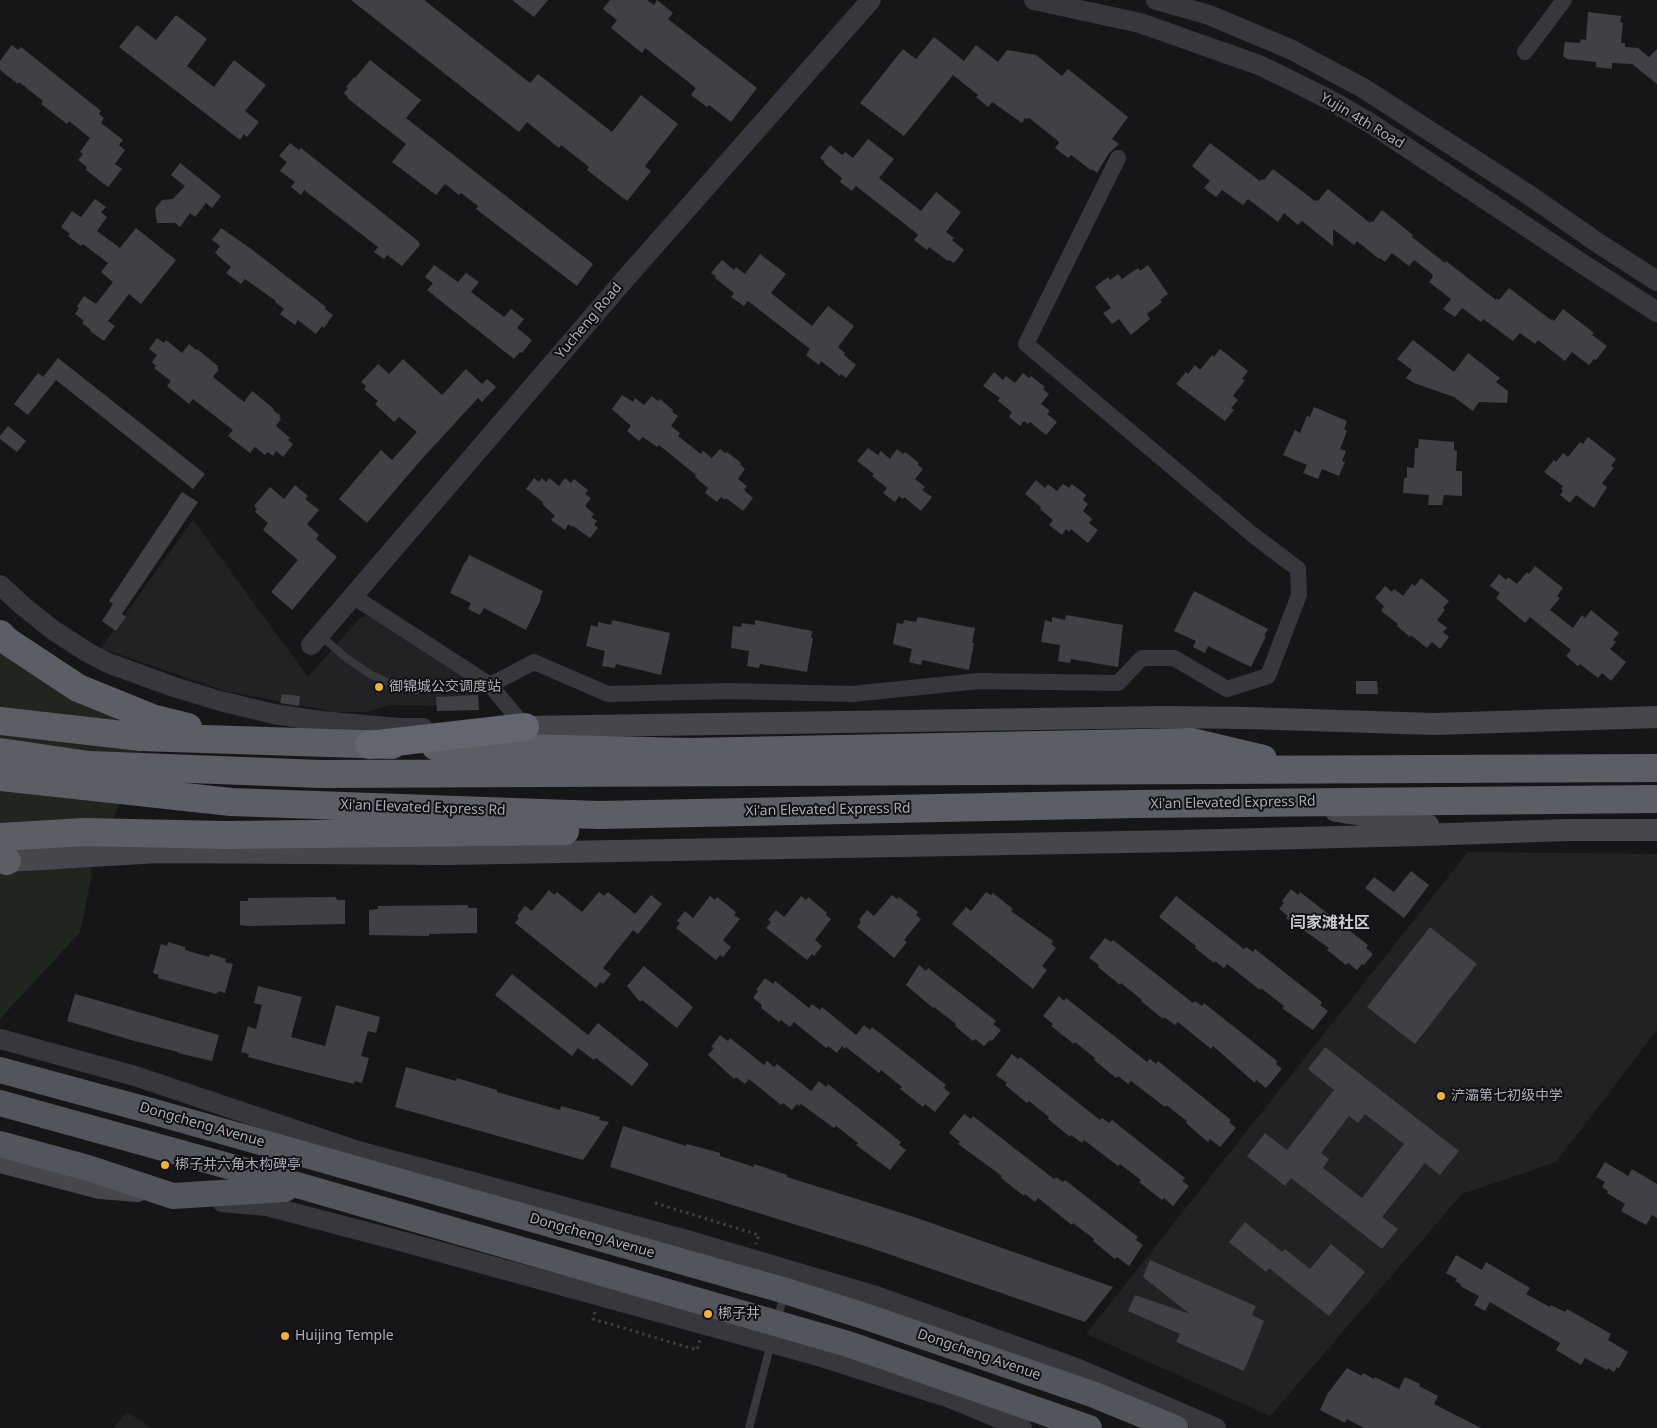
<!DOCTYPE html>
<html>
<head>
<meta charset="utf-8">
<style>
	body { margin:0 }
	canvas { display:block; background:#161618 }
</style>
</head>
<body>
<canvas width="1657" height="1428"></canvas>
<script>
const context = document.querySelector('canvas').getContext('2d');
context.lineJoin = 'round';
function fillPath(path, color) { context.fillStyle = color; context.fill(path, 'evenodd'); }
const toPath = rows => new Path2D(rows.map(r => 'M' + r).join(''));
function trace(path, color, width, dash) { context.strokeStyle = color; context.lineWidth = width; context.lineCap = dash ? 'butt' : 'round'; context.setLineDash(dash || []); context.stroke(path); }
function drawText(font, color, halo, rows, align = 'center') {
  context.font = font + ' "Noto Sans","Noto Sans SC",sans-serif'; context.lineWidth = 4; context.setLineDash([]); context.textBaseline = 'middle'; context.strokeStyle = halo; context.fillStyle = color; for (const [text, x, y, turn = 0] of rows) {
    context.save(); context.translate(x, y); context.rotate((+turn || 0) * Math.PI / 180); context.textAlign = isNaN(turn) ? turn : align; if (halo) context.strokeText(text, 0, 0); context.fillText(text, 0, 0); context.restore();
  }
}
fillPath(toPath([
	[193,520,308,677,361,617,371,615,475,682,477,706,391,705,366,712,335,712,225,691,101,648],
	[1468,852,1657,854,1657,1030,1556,1162,1462,1194,1270,1416,1086,1334],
	[127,1412,152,1428,114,1428]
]), '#222225');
fillPath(toPath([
	[0,634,151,731,90,873,92,874,80,932,0,1019]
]), '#1e261f');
fillPath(toPath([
	[351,0,424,0,530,83,538,74,612,132,641,95,678,124,645,166,651,171,627,201,587,170,589,167,561,145,559,148,527,122,519,132],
	[512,0,548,0,534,17],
	[610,0,647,0,654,5,657,0,673,13,668,19,757,88,731,122,709,105,707,107,691,95,696,88,645,48,642,53,611,28,617,20,603,9],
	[1588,12,1621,16,1620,22,1623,23,1621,43,1625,43,1625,47,1638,48,1649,57,1657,49,1657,84,1632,64,1612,63,1612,69,1596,67,1596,62,1567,59,1563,56,1565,42,1580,43,1581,39,1586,40],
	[176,15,207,39,187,66,214,87,234,60,266,85,245,111,259,122,247,137,244,134,240,140,119,47,137,25,156,40],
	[934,37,964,61,976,45,998,62,1007,50,1036,55,1062,76,1068,69,1128,117,1112,139,1119,144,1109,153,1097,173,1092,169,1091,170,1071,155,1068,158,1055,148,1059,143,1057,140,1029,118,1027,119,1025,118,1022,123,995,104,992,102,988,107,976,97,978,95,953,75,904,136,860,103,903,49,916,59],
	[12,45,18,50,21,47,101,111,99,114,104,118,101,123,123,140,119,145,125,150,115,164,122,169,108,187,86,170,87,167,78,160,83,154,80,152,90,138,69,121,67,124,41,104,43,101,19,82,18,84,0,70,0,61],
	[370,60,421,100,406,118,593,264,577,286,476,209,478,206,461,193,459,195,445,184,436,195,392,162,406,144,347,98,348,97,344,93,348,88,346,87,354,77,355,78],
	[868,139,894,159,879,178,921,211,936,192,961,212,946,232,954,238,952,240,964,250,954,263,949,260,948,261,929,247,927,250,914,240,918,235,915,232,856,186,852,191,840,182,842,178,824,163,825,162,820,158,830,145,842,155,845,152,853,158],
	[290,143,299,150,301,148,418,241,420,245,402,266,387,255,384,259,374,252,378,247,304,190,301,195,291,187,295,182,280,171,287,162,279,156],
	[1210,143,1260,181,1262,179,1264,180,1273,169,1315,201,1316,200,1318,201,1328,189,1370,223,1371,221,1373,222,1382,210,1413,235,1412,237,1445,263,1446,261,1496,300,1497,298,1499,300,1509,288,1551,320,1552,319,1554,321,1563,309,1594,333,1592,335,1607,346,1596,360,1594,359,1589,365,1572,352,1565,361,1538,340,1535,344,1520,333,1513,341,1483,319,1481,322,1462,308,1455,317,1443,309,1451,299,1429,282,1433,277,1432,274,1414,260,1409,266,1392,253,1385,262,1380,258,1379,259,1357,241,1354,245,1333,229,1333,246,1302,221,1298,225,1284,213,1278,222,1248,199,1243,205,1222,190,1216,197,1204,188,1210,181,1192,166],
	[180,163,221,196,212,208,206,203,195,217,190,213,180,227,175,223,157,223,155,209,162,200,173,199,185,186,171,175],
	[95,199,106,207,101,212,107,217,97,231,120,248,136,228,176,260,141,304,129,294,108,321,115,326,104,341,90,331,91,330,82,323,84,321,75,314,79,308,77,306,84,296,96,304,113,282,101,272,108,263,83,244,81,246,68,236,70,234,61,227,72,211,81,217],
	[221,228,250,248,326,307,325,309,333,315,324,328,322,326,316,334,298,320,295,325,280,314,284,309,275,302,276,301,245,279,241,284,226,273,231,267,215,253,220,246,212,240],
	[760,254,786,274,771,293,812,326,828,306,854,326,838,347,845,353,844,355,856,365,846,378,841,374,840,376,821,361,819,365,806,355,810,349,748,301,744,306,731,297,734,293,715,278,716,276,711,273,722,260,734,270,736,267,745,274],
	[434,265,458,282,466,273,479,282,471,292,504,317,511,309,524,319,517,328,532,340,522,353,520,352,514,359,427,290,433,283,425,277],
	[1148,265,1168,294,1160,300,1162,302,1147,314,1150,319,1131,335,1119,319,1112,324,1103,313,1111,308,1095,287,1108,277,1110,280,1118,274,1122,279,1138,268,1140,271],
	[157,338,164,343,166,340,182,353,189,344,196,350,197,349,218,366,217,368,219,369,213,377,244,402,252,391,274,409,273,410,281,416,279,417,281,419,276,426,290,438,288,440,293,444,283,457,276,451,273,456,268,452,265,455,255,447,250,453,228,436,233,430,193,399,189,404,167,386,171,381,154,368,156,366,152,362,157,355,149,349],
	[1413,340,1454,372,1468,353,1500,378,1496,382,1508,391,1507,403,1479,402,1473,411,1454,397,1414,383,1406,378,1412,370,1397,359],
	[1220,349,1248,371,1242,379,1245,380,1233,396,1238,400,1231,408,1234,410,1225,421,1176,384,1186,372,1188,374,1195,365,1200,370,1212,355,1214,357],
	[58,358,205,474,193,489,56,380,28,415,14,404,38,373,43,377],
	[403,359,442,395,466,369,482,384,487,379,496,387,482,402,478,398,420,461,367,523,339,499,381,450,392,460,417,432,399,417,394,422,375,404,378,401,364,389,366,386,361,382,378,364,389,374],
	[994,372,1003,380,1006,376,1015,383,1023,373,1029,378,1031,376,1045,387,1043,389,1049,394,1041,404,1050,411,1047,414,1057,422,1046,435,1030,422,1028,424,1024,421,1020,426,1009,417,1012,412,998,401,1000,398,983,386],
	[622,395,633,402,635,398,644,405,652,396,658,401,660,399,673,410,672,412,678,416,671,426,680,433,678,436,701,454,703,451,712,458,720,449,725,453,727,452,741,463,740,464,745,469,738,479,747,486,744,490,753,498,743,511,726,498,725,500,721,497,717,502,705,493,708,488,695,477,696,475,659,445,657,447,643,437,639,441,627,431,631,426,612,409],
	[1314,407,1347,421,1344,429,1347,431,1340,449,1346,451,1342,461,1345,462,1339,476,1322,469,1318,479,1303,473,1307,465,1283,455,1295,430,1300,433,1307,416,1310,417],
	[8,426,26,441,17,452,0,439,0,436],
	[1588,437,1616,459,1611,466,1614,468,1602,483,1607,487,1594,508,1576,495,1570,503,1560,495,1563,491,1561,489,1563,486,1544,472,1554,460,1556,462,1563,453,1568,457,1580,442,1583,444],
	[1419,439,1454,442,1454,450,1457,451,1456,471,1462,471,1462,496,1444,495,1442,505,1428,505,1429,495,1403,493,1404,478,1407,478,1407,467,1414,468,1415,448,1418,448],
	[868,448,878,455,881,451,890,459,897,449,903,454,905,452,919,463,918,465,923,469,915,479,925,487,922,490,932,497,921,511,904,497,903,499,899,496,895,502,883,493,887,488,872,476,874,474,857,461],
	[534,478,539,482,542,478,546,482,549,478,559,486,565,478,571,483,574,479,588,490,585,494,591,498,585,506,594,514,591,517,597,521,594,525,598,528,590,538,573,526,572,527,568,524,565,530,551,520,555,516,542,504,543,502,526,489],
	[1036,480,1045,488,1048,484,1057,491,1063,484,1069,488,1072,484,1086,495,1083,500,1088,504,1083,511,1092,519,1089,523,1098,530,1088,543,1071,529,1069,532,1066,529,1062,535,1049,525,1053,520,1040,509,1041,507,1025,494],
	[295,485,308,496,305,499,319,510,307,524,319,535,316,539,337,557,292,610,271,592,298,560,263,530,268,523,255,512,257,509,254,506,270,487,284,499],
	[182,492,198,502,122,614,126,617,116,631,102,621,113,604,109,601],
	[469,555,543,591,540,598,541,599,526,630,484,608,480,615,468,609,471,603,450,593,465,562,466,562],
	[1535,566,1563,588,1557,596,1560,598,1550,610,1573,628,1582,615,1585,618,1591,610,1619,633,1613,640,1616,642,1610,649,1626,662,1611,681,1602,673,1598,678,1580,664,1578,666,1566,656,1571,650,1530,617,1525,623,1496,598,1500,593,1490,586,1499,574,1506,580,1508,577,1517,584,1527,572,1529,574],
	[1421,578,1449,601,1443,608,1445,610,1437,620,1447,628,1443,632,1449,637,1440,649,1432,642,1427,648,1411,635,1410,637,1397,626,1398,624,1381,611,1384,606,1375,598,1385,586,1392,592,1394,589,1403,596,1412,584,1415,586],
	[1194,591,1268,629,1264,636,1266,636,1251,667,1208,646,1205,653,1193,647,1196,641,1174,631],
	[1066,615,1123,625,1118,667,1071,659,1070,663,1058,661,1060,645,1041,642,1045,620,1052,622,1052,617,1065,620],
	[918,617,975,628,972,643,974,643,969,670,922,660,921,665,909,662,912,649,893,644,897,623,903,624,904,620,916,622],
	[612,620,670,633,661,675,616,664,615,668,602,666,605,651,586,646,591,625,598,627,598,622,611,625],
	[755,620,812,631,811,638,813,638,807,672,760,664,759,668,747,666,749,651,731,648,733,626,741,627,742,623,755,625],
	[1356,681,1377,681,1378,694,1356,694],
	[282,694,300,696,299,706,280,703],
	[478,695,479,710,437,711,436,697],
	[1411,871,1429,885,1404,918,1365,888,1374,877,1394,892],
	[1291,889,1298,895,1300,892,1368,945,1366,948,1373,954,1364,965,1362,964,1357,970,1348,963,1346,965,1327,950,1329,948,1286,918,1288,916,1279,909,1284,903,1282,901],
	[549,890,554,895,557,892,582,912,599,892,604,896,608,892,635,914,651,895,662,904,638,934,633,930,603,968,611,974,603,984,600,982,596,988,515,923,519,918,517,916,525,906,532,911],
	[986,892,991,895,993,893,1013,909,1011,911,1053,941,1051,944,1056,948,1042,966,1047,970,1033,989,952,924,966,907,971,911],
	[892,895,897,899,899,897,918,912,916,915,921,919,904,940,907,942,894,958,857,927,861,922,859,920,867,910,874,916],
	[710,896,715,900,717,897,736,912,734,915,740,919,723,940,731,947,723,957,720,955,716,960,676,928,680,923,677,921,685,911,693,918],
	[801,896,806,900,808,897,827,913,826,915,831,919,815,940,822,946,814,956,812,954,807,960,766,928,771,922,768,920,776,910,784,917],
	[1176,896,1244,949,1246,947,1253,952,1255,949,1322,1002,1320,1005,1328,1011,1313,1030,1282,1008,1284,1006,1261,988,1260,990,1227,964,1224,968,1215,961,1214,963,1195,948,1196,946,1159,917],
	[336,897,337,900,345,900,345,924,248,926,240,925,240,901,248,901,248,898],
	[468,905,468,908,477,908,477,933,429,934,429,936,369,935,369,910,378,909,378,906],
	[1430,927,1477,964,1415,1044,1367,1007],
	[1105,938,1111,942,1113,940,1193,1003,1195,1001,1202,1006,1204,1003,1277,1061,1276,1064,1282,1069,1266,1088,1256,1080,1255,1083,1213,1046,1211,1049,1178,1022,1175,1025,1164,1017,1163,1019,1141,1001,1142,1000,1121,983,1120,985,1098,967,1099,965,1089,958],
	[168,942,185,947,185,950,209,957,210,954,226,959,225,962,233,964,225,993,219,991,216,994,158,978,159,975,153,973,161,944,167,946],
	[919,965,926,971,928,968,996,1021,993,1024,1001,1030,992,1041,990,1040,984,1046,975,1039,973,1041,955,1026,956,1024,934,1007,933,1008,906,985],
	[644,966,693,1007,677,1028,642,1000,640,1002,627,986],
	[512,974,588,1035,598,1023,649,1064,632,1086,596,1058,594,1060,578,1048,572,1056,495,995],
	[765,978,773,984,775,981,809,1008,812,1004,820,1010,822,1007,856,1035,864,1025,870,1030,872,1027,946,1085,944,1088,950,1093,935,1112,925,1104,923,1107,900,1089,902,1087,881,1070,879,1073,846,1047,845,1049,842,1046,837,1053,828,1046,826,1048,794,1022,790,1027,781,1020,779,1022,761,1008,762,1005,753,998,758,991,756,990],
	[258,986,302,997,291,1037,325,1046,336,1005,380,1017,376,1033,368,1031,361,1056,369,1058,362,1083,355,1081,354,1084,278,1065,248,1057,249,1054,241,1052,248,1026,256,1029,262,1005,254,1003],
	[75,994,219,1035,212,1061,178,1053,178,1052,131,1040,67,1021],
	[1059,996,1064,1001,1066,998,1147,1062,1150,1059,1156,1064,1158,1061,1231,1120,1229,1122,1236,1128,1220,1147,1210,1139,1208,1142,1186,1123,1187,1121,1166,1105,1165,1107,1131,1081,1128,1084,1118,1076,1116,1078,1094,1060,1095,1058,1075,1042,1074,1044,1051,1026,1053,1024,1043,1016],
	[720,1035,728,1041,730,1038,764,1065,767,1061,774,1067,777,1064,811,1091,819,1081,826,1087,828,1084,901,1142,899,1145,906,1150,890,1170,856,1145,858,1143,836,1126,834,1128,801,1104,799,1106,797,1104,792,1110,783,1103,781,1105,749,1079,745,1084,736,1077,734,1079,708,1055,714,1048,711,1047],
	[1325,1047,1459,1151,1440,1175,1425,1163,1382,1217,1398,1229,1382,1249,1291,1178,1285,1186,1247,1156,1265,1133,1287,1150,1334,1090,1308,1069],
	[1365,1114,1404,1144,1362,1198,1323,1168,1329,1159,1321,1153,1349,1116,1358,1123],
	[1012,1054,1018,1059,1020,1057,1100,1120,1102,1118,1109,1123,1112,1120,1185,1178,1182,1181,1189,1186,1173,1206,1164,1198,1162,1200,1139,1182,1141,1180,1120,1164,1118,1166,1084,1140,1082,1143,1071,1135,1070,1137,1048,1119,1049,1117,1029,1101,1027,1103,1005,1085,1007,1083,996,1075],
	[406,1067,456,1081,457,1078,497,1090,497,1092,560,1110,561,1106,600,1117,599,1120,609,1122,583,1160,395,1107],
	[964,1114,971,1119,973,1116,1054,1179,1056,1177,1063,1182,1065,1180,1138,1237,1136,1240,1143,1245,1129,1266,1117,1257,1115,1259,1093,1241,1094,1239,1073,1223,1072,1225,1038,1198,1035,1202,1025,1194,1024,1196,1001,1178,1002,1176,958,1144,960,1142,949,1133],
	[623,1126,686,1146,687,1144,720,1153,720,1156,754,1167,754,1164,787,1175,787,1177,914,1217,1113,1287,1085,1322,871,1248,610,1167],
	[1605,1162,1628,1176,1632,1169,1657,1184,1657,1218,1652,1215,1646,1225,1621,1211,1625,1204,1607,1193,1608,1191,1602,1187,1605,1182,1596,1177],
	[1245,1222,1282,1252,1285,1249,1310,1269,1331,1244,1365,1272,1329,1316,1269,1268,1266,1272,1229,1242],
	[1456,1255,1482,1270,1486,1262,1530,1288,1526,1294,1550,1307,1551,1305,1565,1312,1567,1309,1611,1334,1608,1340,1628,1352,1619,1368,1617,1367,1614,1372,1608,1368,1607,1370,1585,1358,1581,1365,1556,1350,1560,1343,1517,1318,1490,1302,1485,1311,1474,1305,1479,1296,1460,1286,1461,1284,1455,1281,1457,1279,1446,1273],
	[1150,1260,1256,1306,1252,1315,1264,1321,1244,1371,1176,1342,1180,1334,1128,1311,1135,1295,1190,1314,1143,1277],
	[1347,1368,1362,1376,1363,1373,1374,1379,1375,1377,1399,1389,1405,1377,1420,1384,1419,1386,1438,1396,1434,1404,1481,1428,1364,1428,1347,1419,1345,1423,1320,1410,1328,1393]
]), '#404145');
trace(toPath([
	[655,1203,759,1235,756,1244],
	[595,1312,593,1319,697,1350,700,1339]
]), '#3d3f44', 3, [2.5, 4]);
trace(toPath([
	[320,635,345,657,370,674,395,686,417,690,486,685],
	[777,1320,784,1295],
	[749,1428,771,1343]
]), '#37383d', 8);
trace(toPath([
	[1525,52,1564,0],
	[354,597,490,685,525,727],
	[490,685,534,662,608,694,730,691,852,694,979,681,1118,683,1142,658,1174,658,1227,689,1268,676,1299,595,1298,569,1253,535,1026,344,1118,158]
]), '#37383d', 16);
trace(toPath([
	[1034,0,1140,23,1259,65,1290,80,1330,100,1370,123,1575,259,1657,312],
	[1156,0,1209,15,1290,49,1363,88,1529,195,1598,243,1657,281],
	[0,585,23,606,53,630,87,652,108,663,174,687,220,701,274,714,321,721,398,728,423,728],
	[311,645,626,278,871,0],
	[0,1039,135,1076,358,1151,694,1242,873,1295,1076,1368,1216,1428],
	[222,1202,267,1206,393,1239,815,1355,950,1398,1022,1428]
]), '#37383d', 20);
trace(toPath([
	[525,727,1163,717,1247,718,1434,724,1657,717],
	[1336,811,1428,825],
	[7,861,158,852,447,854,1181,841,1420,835,1568,830,1657,830],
	[0,1162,100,1188,138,1191]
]), '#45474d', 22);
trace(toPath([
	[0,1070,151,1111,786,1291,867,1317,1092,1394,1175,1428],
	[0,1103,304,1187,848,1344,1089,1428],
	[0,1144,88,1168,173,1196,285,1189]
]), '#53555c', 26);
trace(toPath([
	[0,634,7,641,78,688,152,718,188,727],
	[0,721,141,737,392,745],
	[435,746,689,752,1191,742,1263,759],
	[0,752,89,765,321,774,1657,768],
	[0,777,231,802,599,815,1136,804,1657,799],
	[0,837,84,832,226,835,565,831],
	[0,859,7,861]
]), '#5b5e65', 28);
trace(toPath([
	[369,745,525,727]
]), '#63666e', 28);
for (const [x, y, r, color] of [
	[379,687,5,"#f2b134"],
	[1441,1096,5,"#f2b134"],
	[165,1165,5,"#f2b134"],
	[708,1314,5,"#f2b134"],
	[285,1336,5,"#f2b134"]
]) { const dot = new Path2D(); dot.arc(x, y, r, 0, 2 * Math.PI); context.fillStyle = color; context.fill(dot); trace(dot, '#111113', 2); }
drawText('14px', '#a8adb8', '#111113', [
	["Yujin 4th Road",1362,121,31],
	["Yucheng Road",589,321,-50],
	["Xi'an Elevated Express Rd",1233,803,-1],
	["Xi'an Elevated Express Rd",423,808,2],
	["Xi'an Elevated Express Rd",828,810,-1],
	["Dongcheng Avenue",202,1125,16],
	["Dongcheng Avenue",592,1236,16],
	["Dongcheng Avenue",979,1355,19]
]);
drawText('14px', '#a8adb8', '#111113', [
	["御锦城公交调度站",389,687],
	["浐灞第七初级中学",1451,1096],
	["梆子井六角木构碑亭",175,1165],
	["梆子井",718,1314],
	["Huijing Temple",295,1336]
], 'left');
drawText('bold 16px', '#c9ccd4', '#111113', [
	["闫家滩社区",1330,923]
]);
</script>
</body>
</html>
